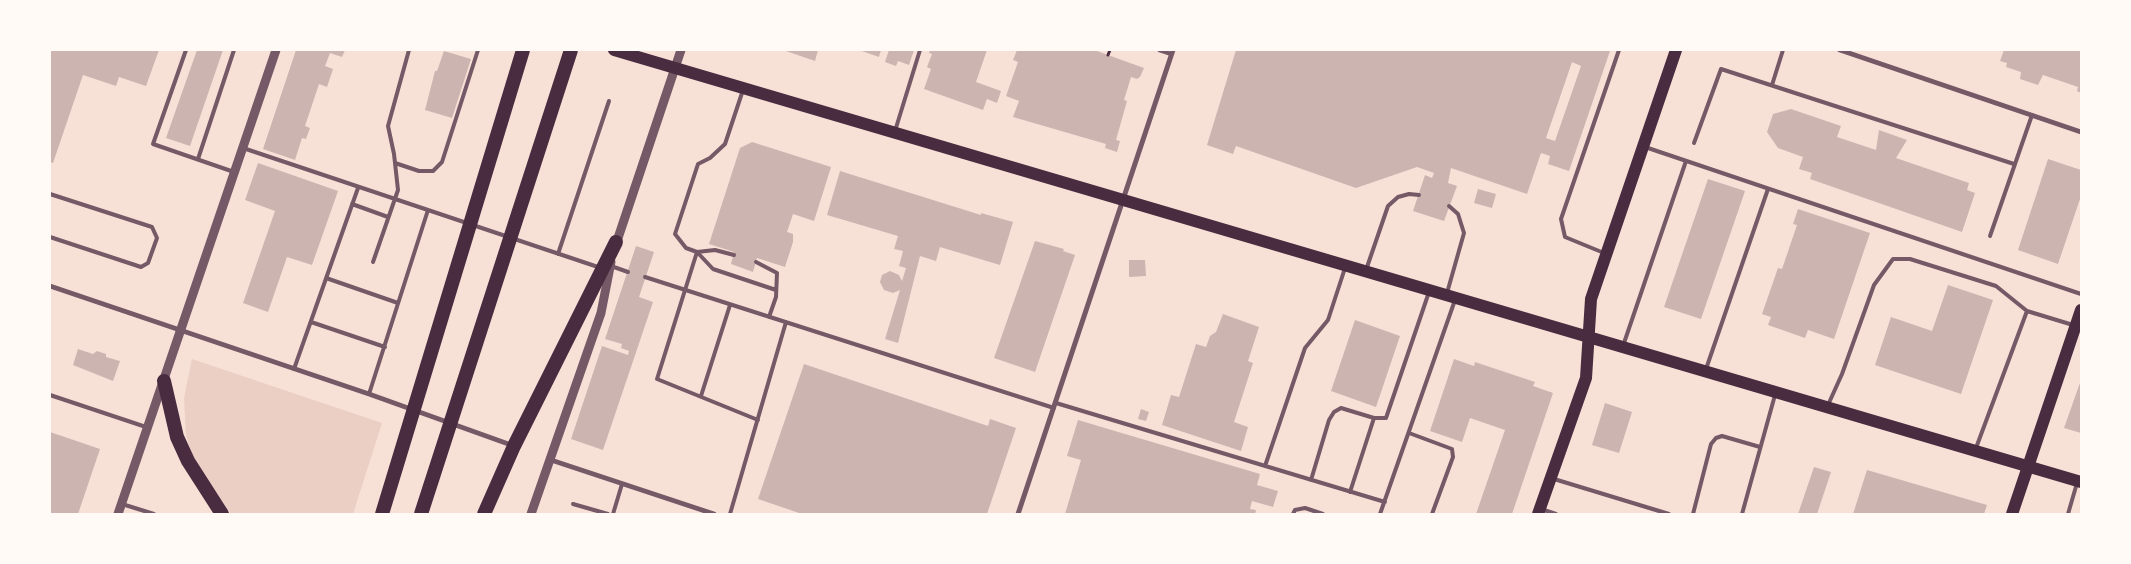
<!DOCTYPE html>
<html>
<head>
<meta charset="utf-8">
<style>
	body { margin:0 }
	#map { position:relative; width:2131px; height:564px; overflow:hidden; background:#f7e1d7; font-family:"Roboto Serif",serif }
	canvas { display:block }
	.frame { position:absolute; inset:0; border:51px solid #fffaf5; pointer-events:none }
</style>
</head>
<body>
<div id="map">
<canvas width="2131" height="564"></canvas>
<div class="frame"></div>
</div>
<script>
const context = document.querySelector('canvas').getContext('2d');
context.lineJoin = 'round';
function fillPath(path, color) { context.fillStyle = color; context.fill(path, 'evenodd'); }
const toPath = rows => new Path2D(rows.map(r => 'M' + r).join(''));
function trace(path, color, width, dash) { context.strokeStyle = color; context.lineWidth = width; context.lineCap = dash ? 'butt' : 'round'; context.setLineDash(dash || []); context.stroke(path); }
fillPath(toPath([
	[192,359,382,423,353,514,231,514,193,457,186,436,184,398]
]), '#ebcfc5');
fillPath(toPath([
	[50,50,159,50,146,86,119,77,116,86,83,75,53,163,50,162],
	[197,50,223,50,190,146,166,138],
	[296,50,345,50,342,57,330,53,325,66,333,69,327,87,319,84,305,126,310,128,306,139,302,138,295,160,263,149],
	[783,50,818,50,815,61],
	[859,50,881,50,879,57],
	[889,50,914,50,909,65,898,61,896,66,885,62],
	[930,50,987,50,976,82,1001,91,997,103,987,99,983,110,924,89,931,69,927,67,932,54,929,53],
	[1017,50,1094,50,1144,68,1140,77,1137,79,1131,77,1124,100,1127,101,1116,140,1120,141,1117,152,1105,148,1106,144,1013,117,1019,101,1006,96,1018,62,1013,60],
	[1236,50,1605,50,1610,51,1569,171,1548,164,1550,156,1541,153,1527,194,1451,168,1448,183,1457,186,1444,221,1413,211,1425,175,1432,178,1434,173,1417,167,1356,188,1236,146,1233,154,1207,145],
	[1572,62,1581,66,1555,141,1546,138],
	[2004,50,2081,50,2081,93,2077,91,2078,87,2043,75,2038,85,2020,79,2021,72,2006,67,2007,63,2000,61],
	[444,51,471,59,452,118,425,110,435,71,437,71],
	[1791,109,1841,126,1837,137,1876,150,1879,130,1907,140,1896,158,1969,183,1967,190,1975,193,1962,232,1810,179,1812,173,1799,169,1803,157,1778,148,1767,132,1773,114],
	[752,142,831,167,814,221,793,214,787,232,793,234,793,242,785,267,757,258,753,272,731,264,734,252,709,244,740,148],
	[2048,159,2081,170,2081,196,2058,264,2018,250],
	[258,163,338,191,312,265,287,257,268,312,243,303,275,211,245,200],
	[840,171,981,215,981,213,1013,222,1000,265,940,247,936,261,920,256,898,343,885,339,900,290,893,293,884,290,880,282,882,275,890,271,899,275,902,281,906,268,899,266,903,251,894,249,898,236,827,215],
	[1708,179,1745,191,1701,319,1664,307],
	[1478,189,1496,194,1492,208,1474,203],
	[1798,209,1870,233,1834,339,1808,330,1805,338,1768,325,1771,317,1762,314,1778,268,1782,269,1797,225,1793,224],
	[1035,241,1064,249,1063,251,1075,255,1035,372,994,358],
	[636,246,654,252,639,297,653,302,603,450,571,439,602,346,628,355,629,351,621,348,622,344,605,339],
	[1129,260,1145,260,1146,276,1129,277],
	[1948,285,1993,300,1961,394,1875,365,1891,317,1932,331],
	[1223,314,1259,327,1248,361,1253,363,1234,422,1248,427,1241,451,1162,425,1171,395,1179,397,1196,344,1206,347,1210,336,1216,332],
	[1355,320,1400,336,1376,407,1331,391],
	[78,349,93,354,97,351,106,354,106,357,120,361,113,381,73,365],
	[1454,359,1474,366,1475,362,1535,382,1533,386,1553,393,1512,514,1476,514,1505,430,1470,418,1462,442,1430,431],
	[804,364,988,426,990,419,1016,428,987,514,802,514,758,499],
	[2081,380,2081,433,2064,428],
	[1605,403,1632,412,1619,453,1592,445],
	[1141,409,1149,412,1146,421,1138,419],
	[1078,420,1260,474,1257,485,1278,491,1273,507,1252,501,1250,509,1256,510,1255,514,1065,514,1081,460,1067,456],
	[50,432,100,449,78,514,50,514],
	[1814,467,1831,472,1817,514,1798,514],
	[1867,470,1987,505,1984,514,1853,514]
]), '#ccb4b1');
trace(toPath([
	[1108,55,1110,50]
]), '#4a2c40', 3);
trace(toPath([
	[186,50,153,144,234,172],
	[1159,50,1171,54],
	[1772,85,1783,50],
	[743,90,725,144,710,158,698,164,675,234,686,248,697,252,657,379,758,420],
	[895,131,920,50],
	[1694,143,1721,69,2014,164],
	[1645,147,2081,294],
	[243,148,601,268],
	[198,159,234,50],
	[395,163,419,171,433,171,442,162,478,50],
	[50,194,152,227,157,238,148,263,141,267,50,237],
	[352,204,388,217],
	[1990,236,2032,115],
	[697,252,713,269,776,290],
	[697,252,715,250,734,255],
	[1604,253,1565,237,1561,219,1619,50],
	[558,254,609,101],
	[373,262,398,190,394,154,388,126,409,50],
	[756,262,777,273,776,297,769,317],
	[611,266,628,272],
	[1366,270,1388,206,1398,197,1409,194,1419,195],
	[645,277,1054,408],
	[326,278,398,303],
	[1447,293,1464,233,1458,214,1449,206],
	[311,322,385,347],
	[1623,346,1686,161],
	[294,369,358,188],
	[1706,369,1768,189],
	[369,394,428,210],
	[50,395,146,427],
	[701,396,730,305],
	[1056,403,1385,502],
	[1828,405,1842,374,1874,285,1893,259,1910,259,1996,286,2027,311],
	[1374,418,1386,418,1429,292],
	[1409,433,1452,449,1453,457,1432,514],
	[1976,448,2027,311,2073,325],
	[1265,466,1305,348,1328,320,1345,268],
	[1554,479,1669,514],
	[1311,480,1329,420,1334,412,1341,408,1374,418,1350,492],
	[122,504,154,514],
	[573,504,608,514],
	[1541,509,1556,514],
	[613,514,622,484],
	[730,514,786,322],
	[1293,514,1295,510,1305,508,1323,514],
	[1380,514,1455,300],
	[1693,514,1711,444,1716,438,1722,436,1760,447],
	[1742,514,1775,395],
	[2068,514,2077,483]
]), '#755966', 4);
trace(toPath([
	[1840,50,2081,132],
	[50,286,369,394,514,446],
	[551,460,714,514],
	[1018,514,1173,50]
]), '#755966', 5);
trace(toPath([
	[615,247,681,50],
	[118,514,276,50],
	[531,514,601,313,611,262]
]), '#755966', 9);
trace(toPath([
	[614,50,2081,482],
	[1538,514,1586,378,1591,299,1676,50],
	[2012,514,2081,310]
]), '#4a2c40', 12);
trace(toPath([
	[164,381,177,437,188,461,222,514],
	[382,514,523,50],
	[421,514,571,50],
	[484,514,514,446,616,242]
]), '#4a2c40', 14);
</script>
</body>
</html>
